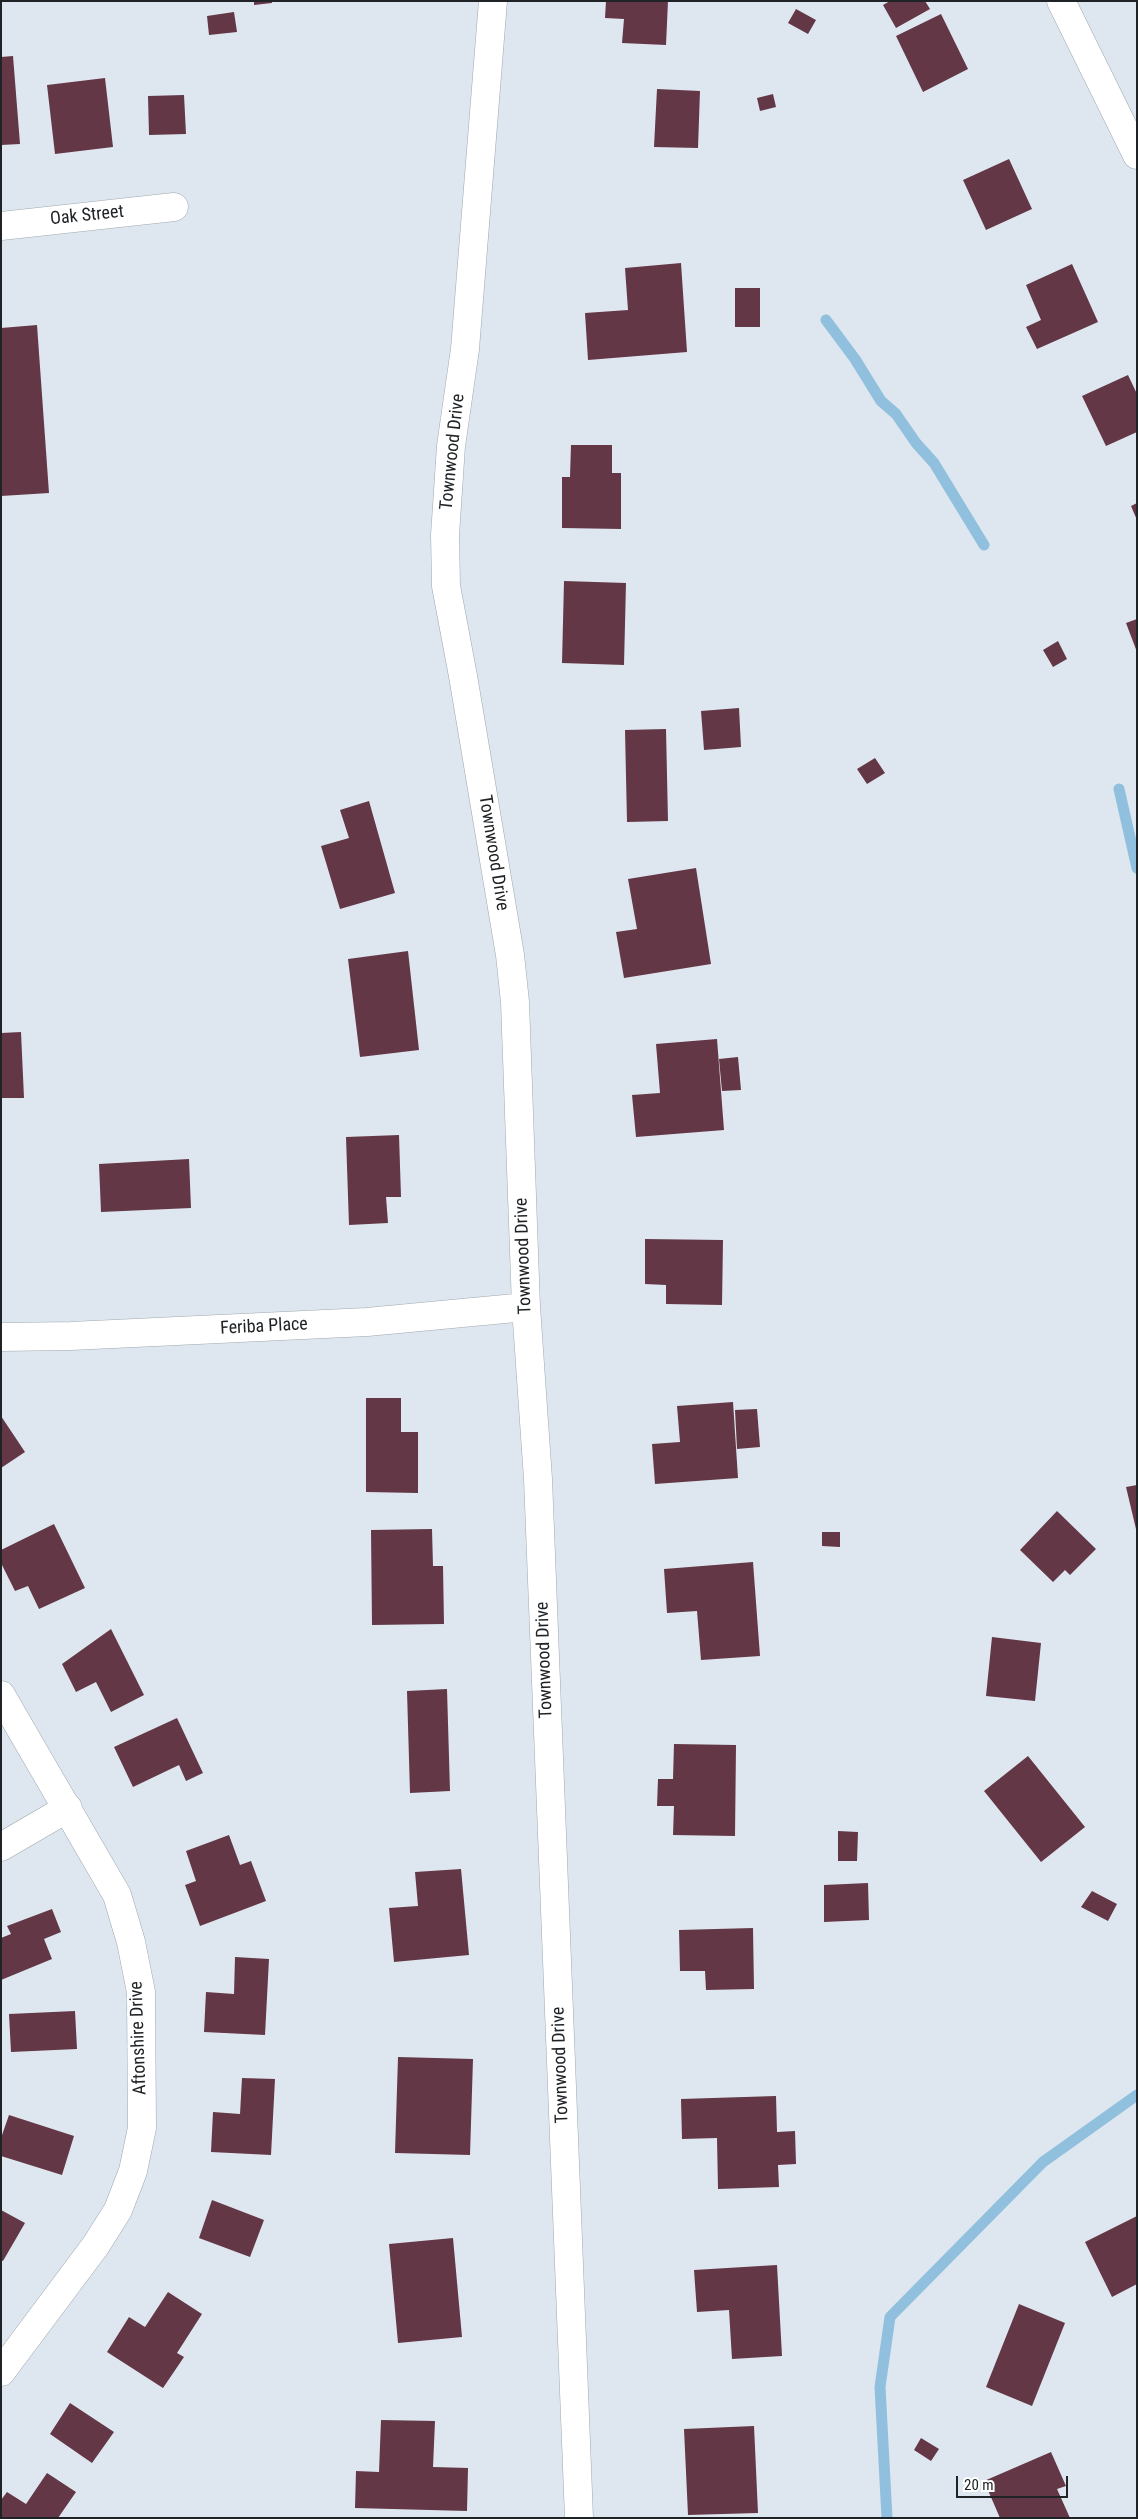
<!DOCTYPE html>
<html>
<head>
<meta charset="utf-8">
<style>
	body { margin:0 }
	#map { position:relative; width:1138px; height:2519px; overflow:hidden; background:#dee7ef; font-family:"Roboto Condensed",sans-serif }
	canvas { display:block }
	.frame { position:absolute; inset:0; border:2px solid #202326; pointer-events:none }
	.scale { position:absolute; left:956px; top:2476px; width:112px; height:22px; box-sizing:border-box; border:2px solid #202326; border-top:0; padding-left:6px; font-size:15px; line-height:18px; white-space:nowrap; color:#202326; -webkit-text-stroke:4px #fff; paint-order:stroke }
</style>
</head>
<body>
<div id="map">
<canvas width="1138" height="2519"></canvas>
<div class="frame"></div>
<div class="scale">20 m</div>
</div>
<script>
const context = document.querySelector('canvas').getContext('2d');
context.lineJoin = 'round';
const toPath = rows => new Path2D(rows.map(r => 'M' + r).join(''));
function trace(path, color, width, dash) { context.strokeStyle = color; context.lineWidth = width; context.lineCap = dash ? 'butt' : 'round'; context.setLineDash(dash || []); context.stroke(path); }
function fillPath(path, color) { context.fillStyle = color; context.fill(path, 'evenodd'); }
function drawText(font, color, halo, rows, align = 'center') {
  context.font = font + ' "Roboto Condensed",sans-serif'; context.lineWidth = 5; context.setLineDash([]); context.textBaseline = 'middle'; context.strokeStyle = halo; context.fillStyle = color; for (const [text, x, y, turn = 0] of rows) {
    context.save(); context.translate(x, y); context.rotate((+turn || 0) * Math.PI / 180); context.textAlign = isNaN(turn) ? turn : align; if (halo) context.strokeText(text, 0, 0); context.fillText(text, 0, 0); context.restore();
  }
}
trace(toPath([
	[826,320,855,359,881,401,896,414,916,443,934,463,984,545],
	[1119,789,1137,868],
	[887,2518,880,2387,890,2317,1043,2162,1137,2095]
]), '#90c0de', 11);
fillPath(toPath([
	[254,1,272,1,272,3,254,5],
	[606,1,668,1,666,45,622,43,624,19,605,18],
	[890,1,925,1,930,9,896,28,883,5],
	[796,9,816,20,808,34,788,23],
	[234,12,237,32,209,35,207,16],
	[941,14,968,69,923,92,896,36],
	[13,56,20,144,1,145,1,57],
	[105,78,113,147,55,154,47,85],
	[657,89,700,91,698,148,654,147],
	[773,94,776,107,760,111,757,98],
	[184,95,186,134,149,135,148,96],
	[1009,159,1032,209,986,230,963,180],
	[681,263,687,352,588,360,585,313,628,310,625,268],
	[1072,264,1098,322,1037,349,1026,327,1041,320,1026,285],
	[735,288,760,288,760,327,735,327],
	[37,325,49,493,1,496,1,328],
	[1128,375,1137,394,1137,432,1106,446,1082,396],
	[571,445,612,445,612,473,621,473,621,529,562,528,562,477,570,477],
	[1137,503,1137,520,1131,506],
	[564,581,626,583,624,665,562,663],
	[1137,619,1137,652,1126,623],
	[1058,641,1067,659,1053,667,1043,650],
	[739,708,741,747,704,750,701,711],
	[666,729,668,821,627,822,625,730],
	[875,758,885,773,867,784,857,769],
	[369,801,395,893,340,909,321,846,349,838,340,810],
	[696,868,711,964,624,978,616,932,637,929,628,879],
	[408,951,419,1050,360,1057,348,959],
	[21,1032,24,1098,1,1098,1,1033],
	[717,1039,724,1130,636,1137,632,1095,660,1093,656,1044],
	[738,1057,741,1090,722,1091,719,1059],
	[399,1135,401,1197,386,1197,388,1223,349,1225,346,1137],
	[189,1159,191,1208,101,1212,99,1164],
	[645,1239,723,1240,722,1305,666,1304,666,1285,645,1284],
	[366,1398,401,1398,401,1432,418,1432,418,1493,366,1492],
	[733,1402,738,1478,655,1484,652,1444,680,1442,677,1406],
	[757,1409,760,1447,737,1449,735,1410],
	[1,1416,25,1452,1,1468],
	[1137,1485,1137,1529,1136,1529,1126,1487],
	[1057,1511,1096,1549,1070,1575,1065,1570,1053,1582,1020,1550],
	[54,1524,85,1588,39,1609,28,1586,15,1591,1,1563,1,1550],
	[432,1529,433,1566,443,1566,444,1624,372,1625,371,1530],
	[822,1532,840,1532,840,1547,822,1546],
	[753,1562,760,1656,701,1660,697,1611,667,1613,664,1569],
	[111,1629,144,1695,111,1712,96,1682,76,1692,62,1664],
	[992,1637,1041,1643,1035,1701,986,1696],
	[447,1689,450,1791,410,1793,407,1691],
	[177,1718,203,1773,186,1781,179,1765,133,1787,114,1747],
	[674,1744,736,1745,735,1836,673,1835,674,1806,657,1806,658,1779,673,1779],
	[1028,1756,1085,1827,1041,1862,984,1791],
	[838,1831,858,1832,857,1861,838,1861],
	[229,1835,240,1865,251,1861,266,1901,200,1926,185,1885,196,1881,186,1851],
	[461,1869,469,1955,394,1962,389,1908,418,1906,415,1872],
	[868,1883,869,1920,824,1922,824,1885],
	[1092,1891,1117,1904,1108,1921,1081,1907],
	[52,1909,61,1932,44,1939,52,1959,1,1980,1,1938,11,1934,7,1926],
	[753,1928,754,1989,706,1990,705,1971,680,1971,679,1930],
	[235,1957,269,1959,265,2035,204,2032,206,1992,234,1994],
	[75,2011,77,2049,11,2052,9,2014],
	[398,2057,473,2059,470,2155,395,2153],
	[242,2078,275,2079,271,2155,211,2152,213,2112,240,2114],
	[776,2096,777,2132,795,2131,796,2164,778,2165,779,2187,718,2189,717,2138,682,2139,681,2099],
	[9,2115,74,2136,62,2175,1,2156,1,2138],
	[212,2200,264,2220,250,2257,199,2238],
	[1,2210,25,2223,3,2261,1,2260],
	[1137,2216,1137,2284,1112,2297,1085,2242],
	[453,2238,462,2337,398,2343,389,2244],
	[777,2265,782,2356,732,2359,729,2310,697,2312,694,2270],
	[168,2292,202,2314,177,2353,184,2357,163,2388,107,2352,129,2317,145,2327],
	[1019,2304,1065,2323,1032,2406,986,2387],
	[70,2403,114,2432,92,2463,50,2434],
	[381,2420,435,2421,433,2467,468,2468,467,2511,355,2508,356,2471,379,2472],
	[754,2426,758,2513,688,2515,684,2429],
	[921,2438,939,2449,931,2461,914,2450],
	[1051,2452,1066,2486,1057,2489,1070,2518,1000,2518,984,2481],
	[47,2473,76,2492,58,2518,1,2518,1,2500,7,2492,26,2504]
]), '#633746');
const minor = toPath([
	[493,1,465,349,451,446,445,535,446,586,463,676,510,955,515,1002,526,1307,538,1479,579,2518],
	[1061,1,1137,155],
	[1,226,174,207],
	[1,1337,71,1336,367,1322,526,1307],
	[1,1695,117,1895,131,1942,141,1992,142,2128,133,2171,118,2210,96,2245,1,2372],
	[1,1847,68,1808]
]);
trace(minor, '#a0a8af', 29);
trace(minor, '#fff', 28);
drawText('18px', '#202326', '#fff', [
	["Oak Street",87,216,-6],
	["Townwood Drive",453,452,-84],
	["Townwood Drive",493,853,81],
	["Townwood Drive",524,1256,-92],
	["Feriba Place",264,1327,-3],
	["Townwood Drive",545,1660,-92],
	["Aftonshire Drive",139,2038,-92],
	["Townwood Drive",561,2065,-92]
]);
</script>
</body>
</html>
